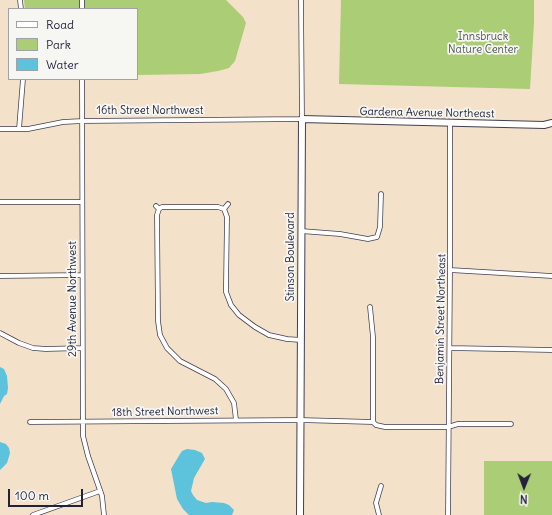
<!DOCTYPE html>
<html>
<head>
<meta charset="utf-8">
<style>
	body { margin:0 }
	#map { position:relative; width:552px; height:515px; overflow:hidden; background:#f4e1c9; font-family:Delius,sans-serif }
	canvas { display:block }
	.legend { position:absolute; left:8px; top:8px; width:130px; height:72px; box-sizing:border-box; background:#f6f6f2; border:1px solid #a1a1a9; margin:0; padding:5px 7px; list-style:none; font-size:12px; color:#22223b }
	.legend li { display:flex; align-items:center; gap:8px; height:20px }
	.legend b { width:20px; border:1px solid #a1a1a9 }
	.north { position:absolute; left:504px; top:467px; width:40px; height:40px; -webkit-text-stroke:3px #f6f6f2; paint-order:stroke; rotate:181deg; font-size:11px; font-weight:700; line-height:16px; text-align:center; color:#22223b }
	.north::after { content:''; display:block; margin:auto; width:14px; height:18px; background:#22223b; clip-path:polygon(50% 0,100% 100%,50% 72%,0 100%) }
	.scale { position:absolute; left:8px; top:489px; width:75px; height:18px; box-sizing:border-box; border:2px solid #22223b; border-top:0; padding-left:5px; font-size:12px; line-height:14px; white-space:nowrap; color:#22223b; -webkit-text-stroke:3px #f6f6f2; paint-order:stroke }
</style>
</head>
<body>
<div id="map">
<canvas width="552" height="515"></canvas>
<ul class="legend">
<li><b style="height:5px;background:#fff"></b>Road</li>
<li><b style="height:11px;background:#aacd76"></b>Park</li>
<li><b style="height:11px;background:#5dc2db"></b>Water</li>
</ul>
<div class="north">N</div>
<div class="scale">100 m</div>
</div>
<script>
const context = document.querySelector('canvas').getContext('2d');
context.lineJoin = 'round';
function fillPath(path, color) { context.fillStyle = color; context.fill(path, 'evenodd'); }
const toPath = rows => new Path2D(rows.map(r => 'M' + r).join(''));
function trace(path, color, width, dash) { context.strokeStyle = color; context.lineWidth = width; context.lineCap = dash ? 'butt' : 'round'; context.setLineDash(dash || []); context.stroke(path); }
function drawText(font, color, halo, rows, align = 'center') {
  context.font = font + ' Delius,sans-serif'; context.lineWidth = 3.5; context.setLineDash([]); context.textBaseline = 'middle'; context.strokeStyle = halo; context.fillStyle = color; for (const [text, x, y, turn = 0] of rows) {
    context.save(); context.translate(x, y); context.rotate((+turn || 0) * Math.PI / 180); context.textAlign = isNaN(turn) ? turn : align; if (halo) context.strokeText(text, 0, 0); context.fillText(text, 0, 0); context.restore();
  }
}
fillPath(toPath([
	[24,0,226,0,243,17,246,23,235,61,229,68,218,71,200,74,137,75,137,9,25,9],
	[341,0,534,0,534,23,530,89,339,84],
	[484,461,552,461,552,515,484,515]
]), '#aacd76');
fillPath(toPath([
	[0,367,4,369,7,376,8,388,7,394,4,396,0,404,0,409],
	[0,442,6,444,9,448,10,453,7,463,0,470],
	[187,449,195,450,202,453,205,459,194,478,191,491,193,495,197,500,206,503,212,502,224,503,229,505,234,510,232,515,189,515,183,509,177,499,171,469,180,454,182,451]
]), '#5dc2db');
const street = toPath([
	[20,0,21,9],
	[82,0,82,9],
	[82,79,83,436,88,456,102,496,104,515],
	[0,129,28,129,63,122,82,121,302,119,301,0],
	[19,129,23,79],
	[0,202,82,202],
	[228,204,224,209,227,217,226,285,226,292,231,305,239,315,255,327,269,335,287,339,301,340],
	[156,206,159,209,157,215,158,321,160,335,167,348,180,361,215,379,226,389,234,403,236,420],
	[159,209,162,207,218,207,224,209],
	[301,231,340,234,368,239,377,237,380,227,381,194],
	[450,270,552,276],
	[0,276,82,275],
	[370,307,373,337,373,422],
	[0,333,19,343,33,348,46,349,82,348],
	[450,348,552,350],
	[30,422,300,420,373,422,376,425,385,427,448,427,458,424,511,424],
	[33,515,100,491],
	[379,515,376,503,381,486],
	[448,515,450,270,450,123]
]);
const secondary = toPath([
	[300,515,302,119,544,125,552,123]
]);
trace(street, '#423f50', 5.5);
trace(secondary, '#423f50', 8);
trace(street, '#fff', 4);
trace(secondary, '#fff', 6);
drawText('11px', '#4b554d', '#f6f6f2', [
	["Innsbruck",483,37],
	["Nature Center",483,50]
]);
drawText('11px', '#22223b', '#f6f6f2', [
	["16th Street Northwest",150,111],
	["Gardena Avenue Northeast",427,113,1],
	["Stinson Boulevard",291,257,-90],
	["29th Avenue Northwest",73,299,-90],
	["Benjamin Street Northeast",441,319,-89],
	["18th Street Northwest",165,412,-1]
]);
</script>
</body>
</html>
